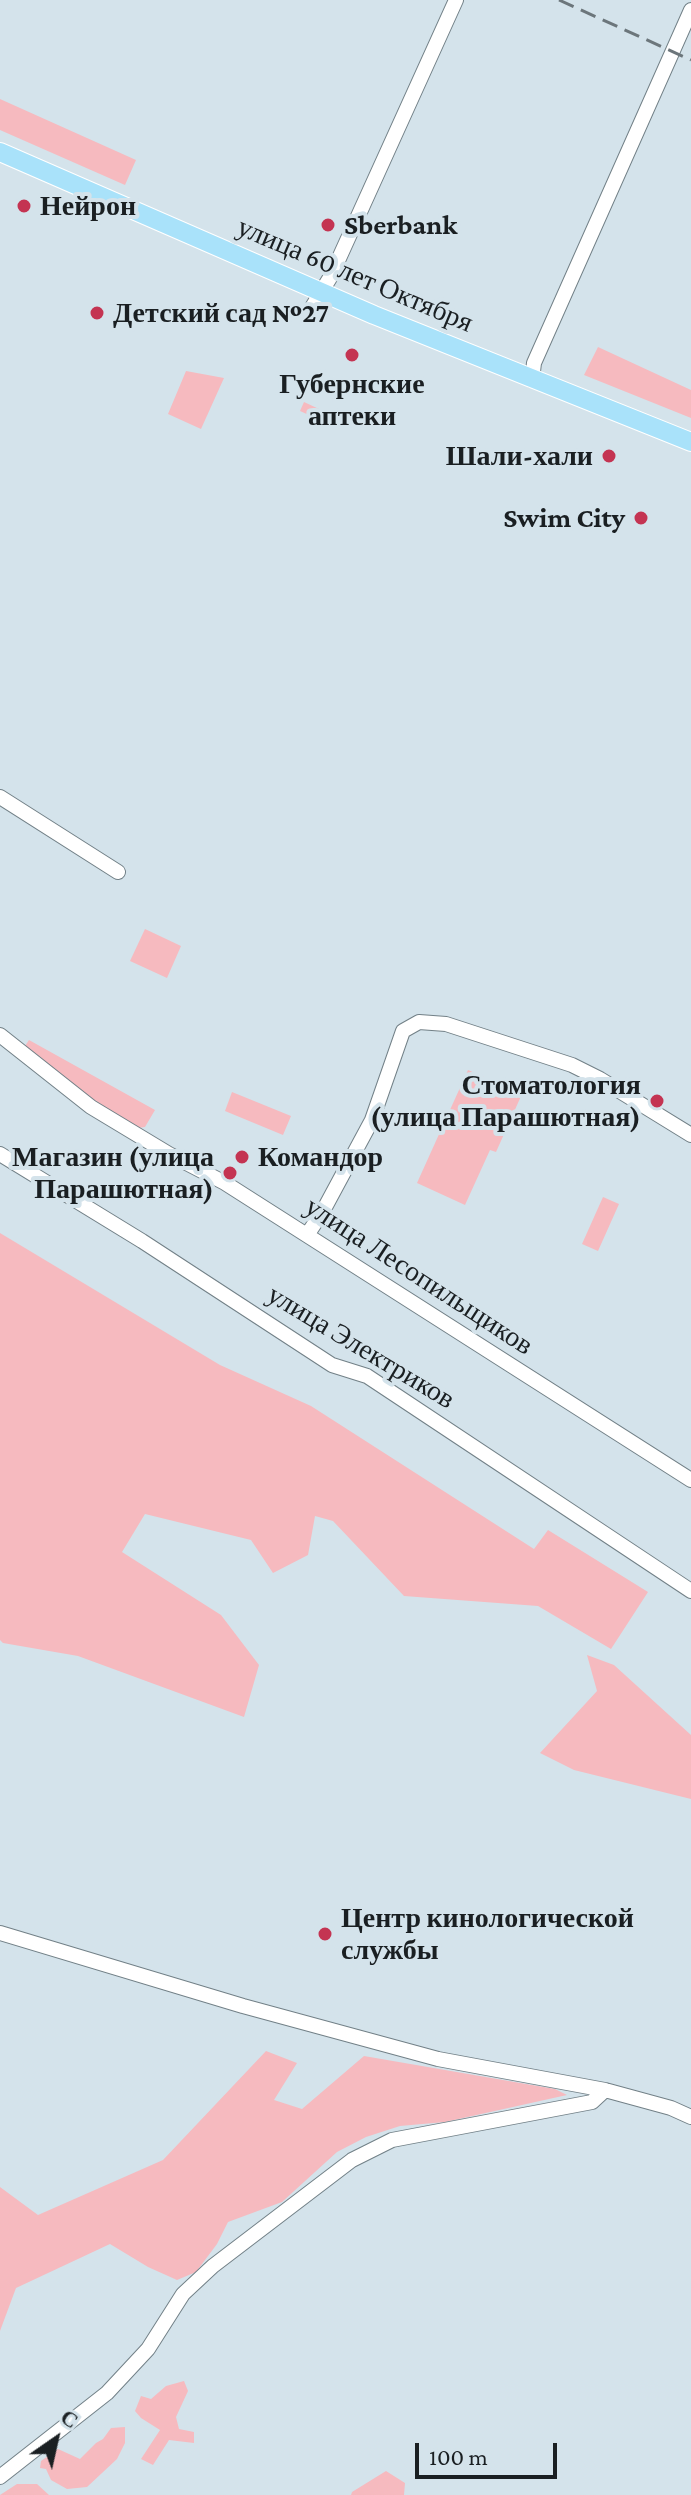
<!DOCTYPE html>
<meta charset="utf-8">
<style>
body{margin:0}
#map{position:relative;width:691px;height:2495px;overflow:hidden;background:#d4e3eb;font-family:"Crimson Pro",serif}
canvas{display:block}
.north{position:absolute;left:16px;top:2399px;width:80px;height:80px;-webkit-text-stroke:6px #d4e3eb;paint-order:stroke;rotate:34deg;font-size:22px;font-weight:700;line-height:32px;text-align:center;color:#1a1f22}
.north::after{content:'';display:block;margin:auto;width:28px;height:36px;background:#1a1f22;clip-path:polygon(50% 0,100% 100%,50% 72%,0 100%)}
.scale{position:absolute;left:415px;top:2443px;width:142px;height:36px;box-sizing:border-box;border:4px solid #1a1f22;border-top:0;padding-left:10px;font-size:24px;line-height:28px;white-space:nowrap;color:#1a1f22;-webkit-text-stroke:6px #d4e3eb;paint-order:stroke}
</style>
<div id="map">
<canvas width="691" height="2495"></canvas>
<div class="north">С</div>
<div class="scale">100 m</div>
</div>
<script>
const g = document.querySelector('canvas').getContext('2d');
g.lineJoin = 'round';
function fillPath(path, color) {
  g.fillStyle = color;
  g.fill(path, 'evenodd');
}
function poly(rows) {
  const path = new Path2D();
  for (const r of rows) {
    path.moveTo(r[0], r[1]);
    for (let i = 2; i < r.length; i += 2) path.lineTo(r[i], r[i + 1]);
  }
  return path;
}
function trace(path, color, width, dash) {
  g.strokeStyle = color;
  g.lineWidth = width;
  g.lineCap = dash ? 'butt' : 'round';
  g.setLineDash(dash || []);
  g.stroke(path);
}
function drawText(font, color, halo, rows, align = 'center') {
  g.font = font + ' "Crimson Pro",serif';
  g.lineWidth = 8;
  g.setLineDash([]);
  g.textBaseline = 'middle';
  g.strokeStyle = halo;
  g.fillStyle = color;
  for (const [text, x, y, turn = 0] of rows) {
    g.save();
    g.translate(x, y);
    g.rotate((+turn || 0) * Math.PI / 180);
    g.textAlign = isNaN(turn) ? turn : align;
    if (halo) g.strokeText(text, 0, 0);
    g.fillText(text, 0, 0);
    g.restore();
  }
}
const green = poly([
 [0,99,136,160,125,185,0,130],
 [598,347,691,390,691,418,584,375],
 [186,371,224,378,201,429,168,414],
 [304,402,347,422,340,429,300,411],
 [145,929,181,946,167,978,130,961],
 [29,1040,155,1110,145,1127,138,1128,91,1098,25,1046],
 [468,1070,522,1094,496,1152,490,1150,465,1205,417,1183],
 [232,1092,291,1116,283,1135,225,1111],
 [603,1197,619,1204,598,1251,582,1244],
 [0,1233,220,1365,311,1406,534,1549,548,1530,648,1592,611,1649,538,1606,404,1596,333,1521,315,1516,308,1555,273,1573,251,1540,145,1514,122,1552,221,1615,259,1665,244,1717,78,1656,3,1643,0,1640],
 [587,1655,614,1665,691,1735,691,1799,574,1770,540,1753,597,1691],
 [266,2051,297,2063,274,2100,302,2109,364,2056,555,2089,567,2095,445,2122,400,2126,366,2137,337,2152,282,2202,228,2222,217,2244,196,2272,177,2280,148,2267,110,2244,16,2288,0,2331,0,2187,38,2215,163,2160],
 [184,2381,188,2391,176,2417,179,2429,194,2432,194,2443,169,2440,153,2465,141,2459,160,2430,141,2418,135,2411,141,2396,151,2399,166,2386],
 [125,2427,125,2443,117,2459,87,2487,67,2489,51,2480,46,2469,40,2468,41,2461,58,2449,80,2459,96,2443,103,2439,111,2428],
 [386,2471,405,2483,404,2495,351,2495,352,2492],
 [17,2484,37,2484,49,2495,0,2495]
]);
const minor = poly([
 [311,309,331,276,456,0],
 [532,380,534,363,691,10],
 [0,797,118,872],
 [0,1035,91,1107,169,1154,225,1183,691,1480],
 [0,1154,142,1241,332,1365,367,1376,691,1591],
 [307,1235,323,1211,372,1120,403,1031,419,1022,446,1024,572,1065,600,1079,691,1135],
 [0,1933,243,2006,438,2059,605,2090,671,2108,691,2117],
 [0,2477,107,2393,148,2349,183,2294,213,2266,352,2160,392,2140,592,2102,605,2090]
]);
const major = poly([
 [0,152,374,315,691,442]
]);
const rail = poly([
 [559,0,691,60]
]);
const markers = [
 [24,206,8,"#c43452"],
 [328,225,8,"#c43452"],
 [97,313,8,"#c43452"],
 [352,355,8,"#c43452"],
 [609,456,8,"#c43452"],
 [641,518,8,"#c43452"],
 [657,1101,8,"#c43452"],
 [242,1157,8,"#c43452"],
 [230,1173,8,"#c43452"],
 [325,1934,8,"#c43452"]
];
const poiNames = [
 ["Нейрон",40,206],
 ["Sberbank",344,225],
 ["Детский сад №27",113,313],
 ["Губернские",352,384,"center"],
 ["аптеки",352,416,"center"],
 ["Шали-хали",593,456,"right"],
 ["Swim City",625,518,"right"],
 ["Стоматология",641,1085,"right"],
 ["(улица Парашютная)",641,1117,"right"],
 ["Магазин (улица",214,1157,"right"],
 ["Парашютная)",214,1189,"right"],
 ["Командор",258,1157],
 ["Центр кинологической",341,1918],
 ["службы",341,1950]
];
const streetNames = [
 ["улица 60 лет Октября",355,275,23],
 ["улица Лесопильщиков",419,1276,33],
 ["улица Электриков",361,1347,31]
];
fillPath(green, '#f6babf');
trace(minor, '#728087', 16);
trace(major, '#fff', 20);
trace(minor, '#fff', 14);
trace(major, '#a9e2fa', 18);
trace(rail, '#6c767b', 3, [16, 8]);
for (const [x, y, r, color] of markers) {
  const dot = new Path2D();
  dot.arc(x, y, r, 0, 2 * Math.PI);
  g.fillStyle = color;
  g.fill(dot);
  trace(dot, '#d4e3eb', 3);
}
drawText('bold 28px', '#1a1f22', '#d4e3eb', poiNames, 'left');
drawText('28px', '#1a1f22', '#d4e3eb', streetNames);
</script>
